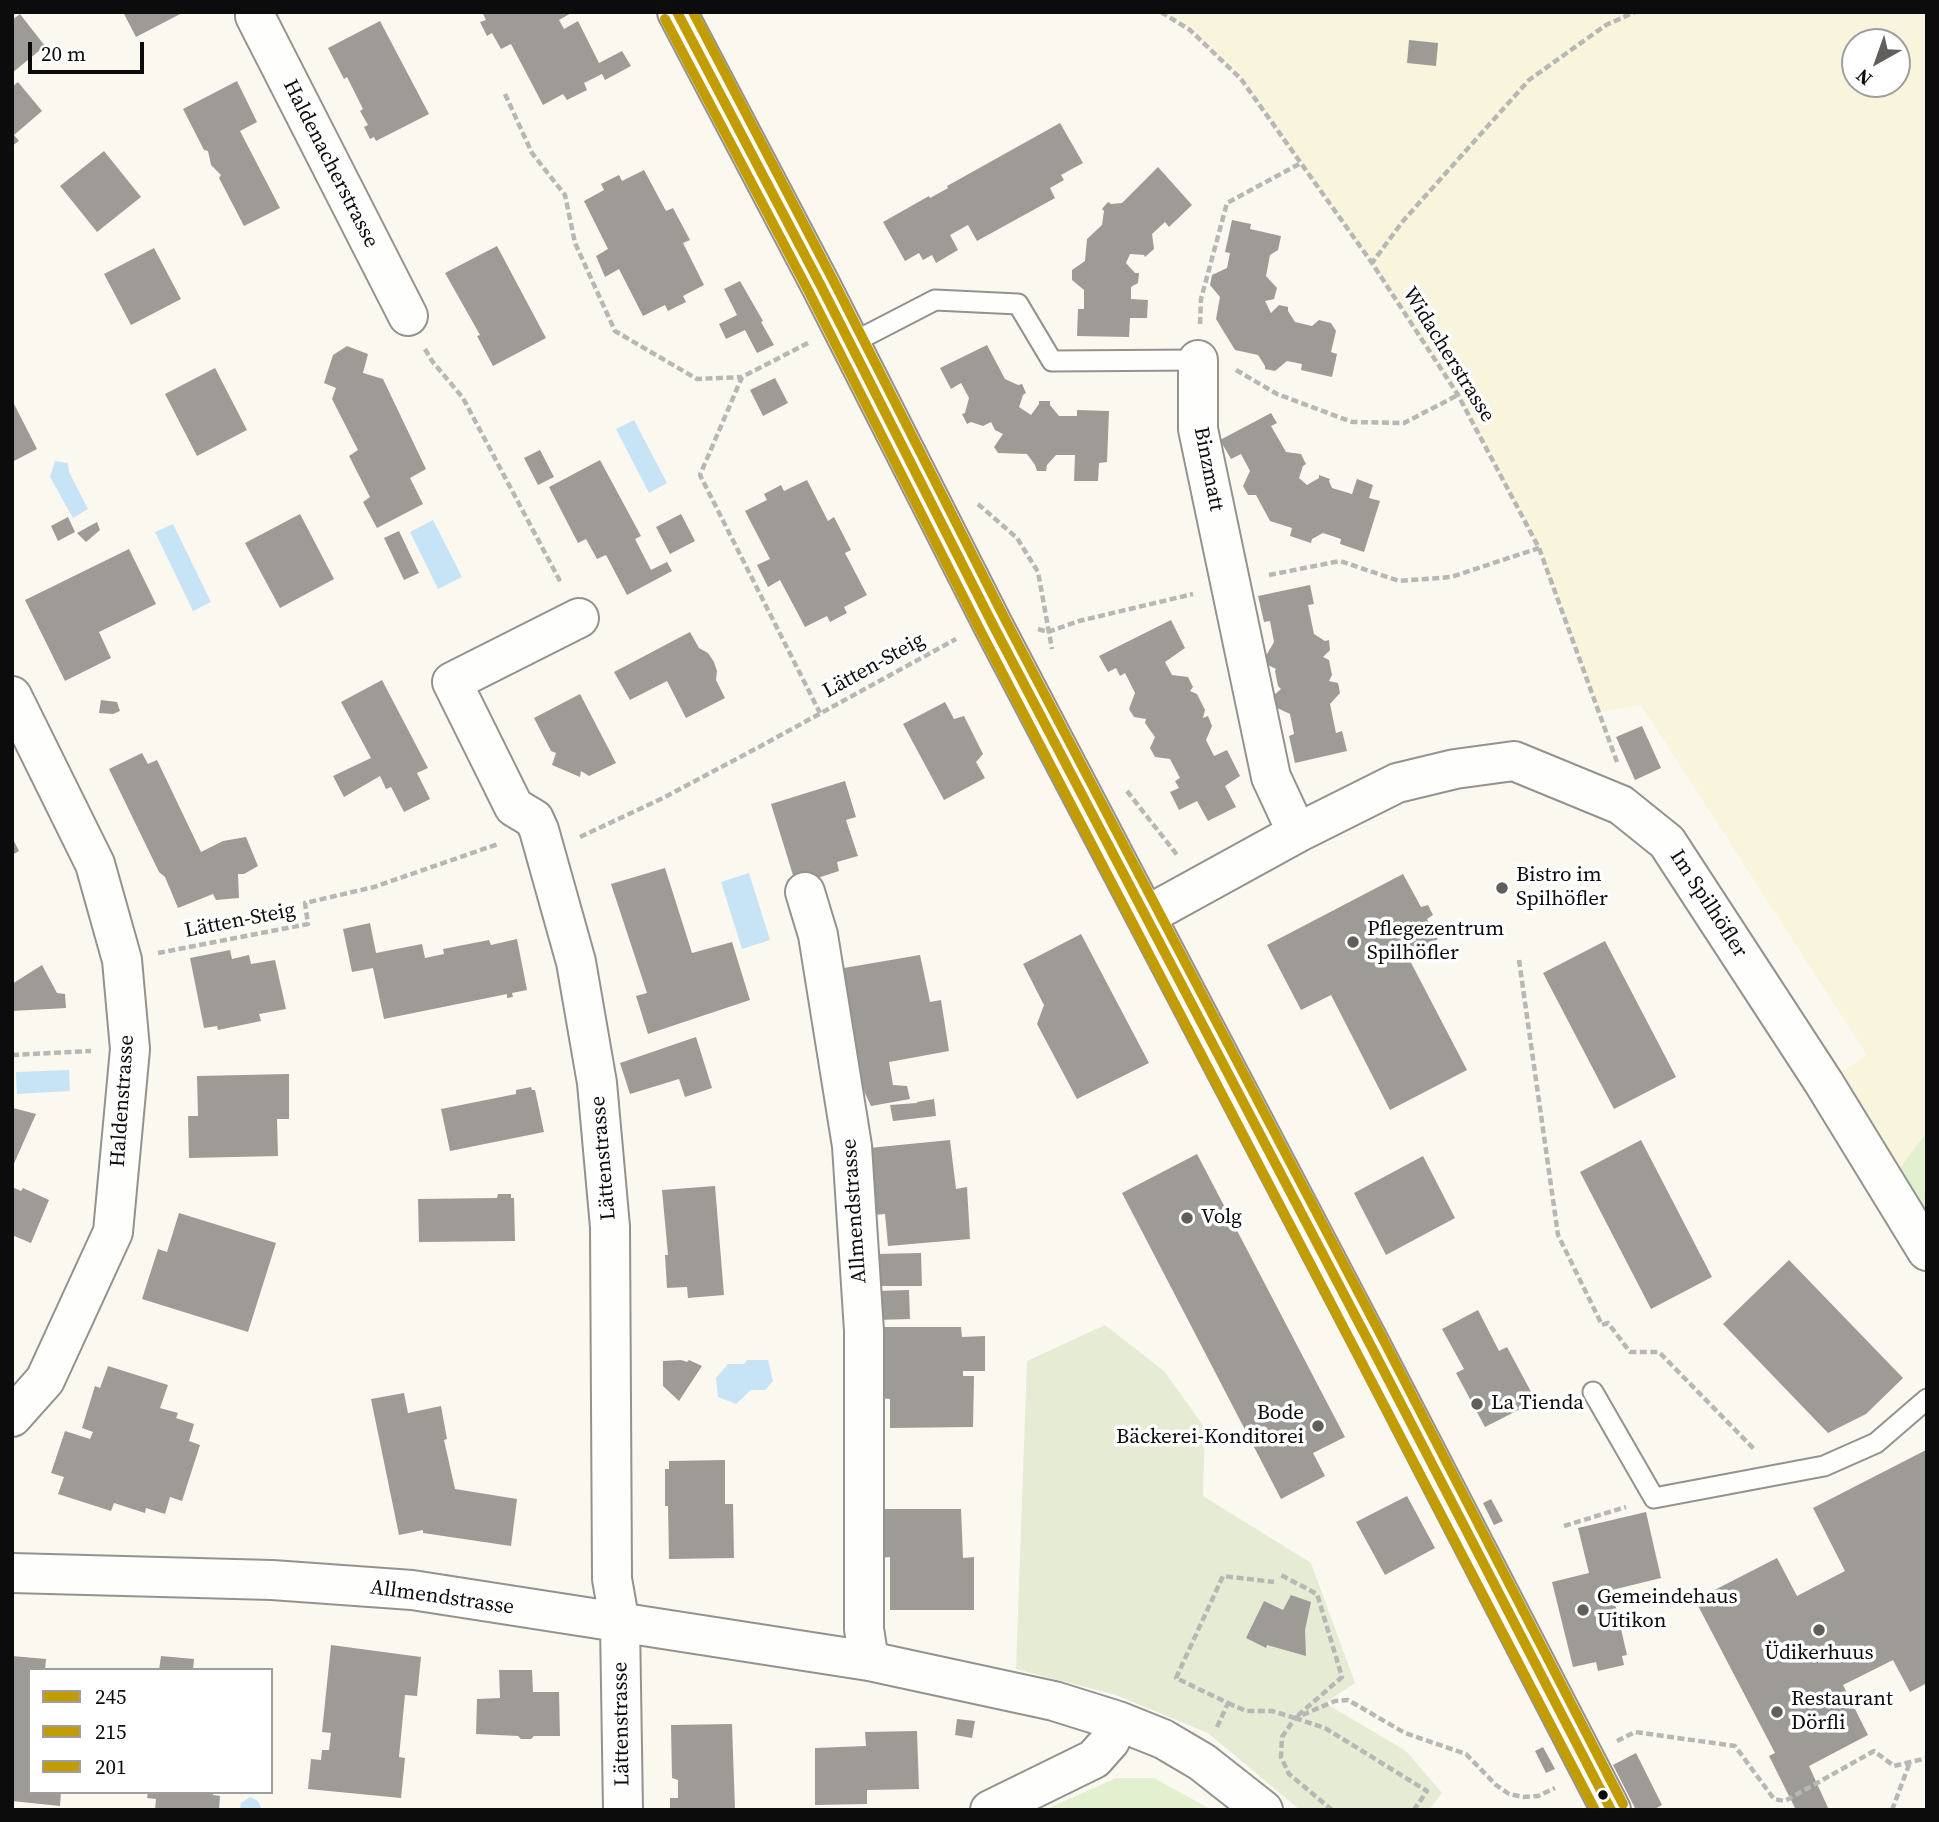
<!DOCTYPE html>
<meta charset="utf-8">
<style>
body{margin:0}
#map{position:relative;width:1939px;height:1822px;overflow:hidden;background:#fbf8f0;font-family:"Source Serif 4",serif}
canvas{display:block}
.frame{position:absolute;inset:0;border:14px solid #0c0c0c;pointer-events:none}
.legend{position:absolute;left:28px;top:1668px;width:245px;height:126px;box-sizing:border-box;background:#fff;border:2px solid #9e9e9e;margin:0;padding:9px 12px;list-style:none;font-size:21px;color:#0c0c0c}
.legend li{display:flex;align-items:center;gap:14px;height:35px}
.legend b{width:35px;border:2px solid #9e9e9e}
.north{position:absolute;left:1841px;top:28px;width:70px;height:70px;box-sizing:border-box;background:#fff;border:2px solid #9e9e9e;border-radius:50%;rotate:220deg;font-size:19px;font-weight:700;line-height:28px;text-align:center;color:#0c0c0c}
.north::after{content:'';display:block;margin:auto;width:24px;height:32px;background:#605f5c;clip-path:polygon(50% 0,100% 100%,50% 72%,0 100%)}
.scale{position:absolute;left:28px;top:42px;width:116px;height:32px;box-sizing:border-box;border:4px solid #0c0c0c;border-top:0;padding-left:9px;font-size:21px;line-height:24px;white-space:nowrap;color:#0c0c0c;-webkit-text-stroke:5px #fff;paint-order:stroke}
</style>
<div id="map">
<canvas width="1939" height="1822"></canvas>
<div class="frame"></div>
<ul class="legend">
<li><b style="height:9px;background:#c29c03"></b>245</li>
<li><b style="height:9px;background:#c29c03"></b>215</li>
<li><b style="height:9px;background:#c29c03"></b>201</li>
</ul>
<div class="north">N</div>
<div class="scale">20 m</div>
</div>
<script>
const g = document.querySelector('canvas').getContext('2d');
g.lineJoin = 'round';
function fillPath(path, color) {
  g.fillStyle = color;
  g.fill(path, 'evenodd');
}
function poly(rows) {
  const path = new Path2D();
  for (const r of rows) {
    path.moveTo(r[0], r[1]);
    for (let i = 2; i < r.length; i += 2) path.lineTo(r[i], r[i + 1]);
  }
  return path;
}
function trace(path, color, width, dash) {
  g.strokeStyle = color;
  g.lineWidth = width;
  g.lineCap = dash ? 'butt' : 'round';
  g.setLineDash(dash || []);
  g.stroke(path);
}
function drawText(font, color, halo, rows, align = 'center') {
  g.font = font + ' "Source Serif 4",serif';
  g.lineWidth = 7;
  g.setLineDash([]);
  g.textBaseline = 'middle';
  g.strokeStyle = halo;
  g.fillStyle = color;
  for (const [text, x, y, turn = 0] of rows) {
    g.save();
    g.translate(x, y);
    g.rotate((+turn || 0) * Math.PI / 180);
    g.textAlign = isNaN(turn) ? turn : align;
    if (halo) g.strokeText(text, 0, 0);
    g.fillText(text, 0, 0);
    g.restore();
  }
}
const farmland = poly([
 [1161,12,1927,12,1927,1132,1887,1185,1824,1083,1867,1055,1641,705,1599,712,1539,548,1458,395,1372,263,1241,79,1190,30],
 [1855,42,1897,42,1897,84,1855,84]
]);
const green = poly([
 [1927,1132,1927,1240,1887,1185],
 [1116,1778,1154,1778,1212,1810,1044,1810]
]);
const cemetery = poly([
 [1105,1325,1164,1371,1205,1428,1203,1496,1311,1563,1355,1683,1325,1703,1406,1751,1442,1793,1429,1810,1300,1810,1208,1733,1116,1695,1016,1669,1027,1361]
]);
const water = poly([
 [634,420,667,483,649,493,616,429],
 [55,461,68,463,69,472,88,509,73,518,50,477],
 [433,520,462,577,438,589,410,532],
 [173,524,211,602,193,611,155,532],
 [749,873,770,940,742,949,721,882],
 [69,1070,70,1091,17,1094,16,1072],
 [747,1360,768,1360,773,1381,765,1390,751,1390,736,1404,718,1397,716,1378,728,1364,744,1364],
 [250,1797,258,1801,262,1810,240,1810,241,1803]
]);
const building = poly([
 [123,12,184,12,136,37],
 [482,12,573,12,559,20,564,29,578,21,599,63,622,51,631,66,605,80,602,74,584,83,587,90,567,100,563,94,543,105,511,44,501,49,492,33,487,36,480,22,486,20],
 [20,14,45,46,12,73,12,20],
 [380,21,429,114,376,141,374,137,370,139,364,127,368,125,360,111,363,109,347,77,344,79,328,48],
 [1409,40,1438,43,1436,66,1407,63],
 [237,81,257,122,240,131,280,208,244,226,219,178,221,175,211,165,208,151,204,150,183,109],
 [18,82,42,111,14,135,19,141,12,146,12,87],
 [1060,123,1083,163,1061,175,1064,180,1050,188,1055,198,977,241,968,225,950,235,958,250,936,263,932,255,923,260,919,253,905,261,883,222,929,196,930,198,948,188,947,186],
 [104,151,141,197,97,232,60,186],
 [1158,167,1192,205,1169,227,1165,222,1152,234,1154,249,1145,257,1144,255,1130,254,1126,263,1135,273,1139,273,1138,283,1131,287,1131,299,1148,300,1147,318,1130,318,1129,337,1077,336,1078,309,1084,309,1084,290,1072,280,1072,270,1085,261,1087,239,1102,225,1104,211,1102,209,1108,202,1111,204,1122,203],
 [644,170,666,211,673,208,690,240,683,243,704,285,683,296,686,302,668,311,665,305,643,316,619,269,605,277,596,256,608,249,584,201,604,190,601,184,619,175,622,181],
 [1232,220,1251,224,1250,229,1281,236,1278,250,1270,255,1266,276,1277,288,1274,299,1265,301,1271,313,1279,305,1288,307,1288,311,1295,322,1312,326,1319,320,1331,323,1336,331,1331,352,1337,354,1332,377,1301,370,1302,364,1287,361,1275,371,1265,369,1265,366,1258,355,1235,350,1216,319,1220,297,1210,285,1212,275,1227,268,1230,253,1225,252],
 [497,246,546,338,493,366,477,336,480,335,445,273],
 [154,248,181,299,131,325,104,274],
 [740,281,763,321,761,322,774,345,757,353,745,330,726,339,719,324,737,315,724,289],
 [987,345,1005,379,1018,385,1022,384,1026,393,1023,395,1019,407,1031,415,1039,404,1039,401,1050,401,1050,405,1059,416,1077,416,1077,410,1109,411,1107,462,1099,463,1098,481,1074,481,1075,455,1056,455,1047,465,1046,471,1037,471,1035,465,1027,454,998,453,994,447,1003,434,995,430,991,422,983,426,971,422,967,424,962,414,965,413,969,398,961,383,951,389,940,368],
 [347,346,368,354,363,373,383,379,426,469,410,478,423,504,377,528,363,502,370,497,349,456,358,450,332,399,336,388,324,383,333,355],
 [215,368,247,430,197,456,165,394],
 [775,378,788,403,763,416,750,390],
 [12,400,37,449,12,462],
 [1271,413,1277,423,1271,426,1286,452,1301,454,1306,464,1303,466,1299,478,1307,485,1319,478,1319,475,1330,479,1329,481,1332,488,1352,494,1357,479,1373,485,1369,498,1380,501,1364,552,1340,544,1341,539,1323,533,1312,539,1311,543,1290,536,1292,528,1270,521,1256,495,1248,495,1243,486,1250,471,1241,454,1231,459,1220,440],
 [540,450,554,477,538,485,524,458],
 [600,460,641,536,635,539,651,570,667,562,672,571,627,595,606,555,597,559,586,539,578,543,549,487],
 [807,480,828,521,834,517,851,550,845,553,867,595,844,607,847,613,830,622,827,616,805,627,780,580,768,587,757,565,770,559,745,511,767,500,764,494,781,485,784,491],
 [300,514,334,579,280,608,245,543],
 [681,514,695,541,670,554,656,527],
 [68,517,75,532,58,541,51,526],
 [97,522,100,530,86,542,77,533],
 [399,531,419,573,404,580,384,538],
 [129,549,156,604,99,632,111,658,65,681,25,600],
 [1310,585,1314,604,1308,605,1314,634,1325,641,1329,640,1330,650,1323,657,1329,660,1332,675,1329,681,1338,683,1340,693,1330,704,1336,733,1342,731,1347,751,1295,763,1289,736,1294,734,1290,714,1275,707,1273,696,1281,689,1278,686,1275,671,1276,669,1266,664,1264,654,1267,654,1274,642,1270,621,1264,622,1258,596],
 [1171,620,1185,648,1165,662,1172,675,1188,677,1193,687,1190,691,1197,694,1205,710,1203,718,1208,716,1212,726,1206,740,1214,756,1227,750,1240,776,1225,786,1236,807,1208,821,1197,801,1179,810,1170,792,1179,788,1175,781,1180,778,1170,759,1155,757,1150,748,1155,737,1145,723,1146,719,1134,717,1129,709,1135,693,1125,673,1120,676,1116,668,1108,672,1099,656],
 [690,632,699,648,708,653,714,662,717,671,716,680,725,698,686,718,667,681,630,700,614,672],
 [382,680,428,768,417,773,430,799,404,812,391,787,386,789,380,776,344,797,333,776,371,758,341,702],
 [580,694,616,763,589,776,581,771,580,777,552,765,556,753,551,751,534,718],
 [101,700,117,702,120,711,113,714,99,713],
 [945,702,954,719,964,716,983,754,976,762,985,778,944,800,903,724],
 [1642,726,1661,768,1635,780,1616,737],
 [142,753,148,764,157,760,201,852,223,841,246,837,258,866,244,874,238,874,239,898,216,900,213,894,178,908,165,877,159,872,109,769],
 [845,781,856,817,846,820,858,856,837,862,839,871,796,885,771,804],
 [12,837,19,851,12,855],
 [665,868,692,953,732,942,750,1000,648,1034,636,996,647,993,611,884],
 [1403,874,1421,907,1428,905,1433,915,1427,919,1438,939,1407,955,1467,1070,1390,1110,1331,995,1301,1010,1267,945],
 [370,923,376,953,422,944,425,958,444,954,443,949,489,940,491,945,517,939,527,990,512,993,513,997,507,998,507,994,384,1019,373,968,352,972,343,929],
 [1081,934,1149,1063,1077,1099,1037,1024,1044,1005,1023,964],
 [1605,941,1676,1077,1614,1109,1543,973],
 [230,950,232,959,249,955,251,964,275,960,286,1009,259,1014,261,1021,218,1030,217,1026,204,1028,190,958],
 [920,955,930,1002,941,1000,949,1051,889,1062,893,1085,907,1086,910,1099,871,1106,862,1087,838,969],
 [42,965,57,993,65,994,66,1008,12,1011,12,984],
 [696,1037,712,1088,685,1097,679,1079,630,1094,620,1063],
 [289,1074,289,1119,277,1119,278,1156,189,1158,188,1116,198,1116,197,1076],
 [531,1087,532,1090,535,1090,544,1132,450,1151,441,1109,516,1094,516,1090],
 [934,1099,936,1116,893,1121,890,1105,917,1103,917,1102],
 [13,1108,36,1114,12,1168,12,1110],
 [950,1140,956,1189,967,1187,970,1239,888,1246,885,1214,874,1215,869,1148],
 [1641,1140,1712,1277,1651,1309,1580,1172],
 [1197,1154,1345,1437,1313,1453,1325,1476,1281,1499,1122,1193],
 [1423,1156,1455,1218,1386,1255,1354,1193],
 [715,1186,724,1295,688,1298,687,1287,667,1288,665,1255,668,1255,662,1190],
 [12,1187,21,1191,23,1188,49,1200,31,1243,12,1235],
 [498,1194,511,1194,511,1198,514,1198,515,1241,419,1242,418,1199,497,1198],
 [179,1213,276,1243,248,1332,142,1299,158,1249,167,1252],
 [921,1253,922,1286,876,1286,876,1254],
 [1789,1260,1903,1378,1866,1414,1828,1433,1723,1324],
 [909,1290,910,1319,877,1320,877,1291],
 [1478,1310,1499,1351,1507,1347,1536,1401,1485,1427,1456,1373,1464,1369,1442,1329],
 [879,1327,961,1327,962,1337,985,1336,985,1371,963,1371,963,1376,974,1376,973,1427,890,1428,890,1399,878,1398],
 [681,1360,687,1362,689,1360,702,1366,679,1401,663,1386,663,1361],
 [108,1366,168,1385,160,1408,178,1413,176,1418,194,1424,189,1441,200,1445,182,1501,170,1497,165,1514,146,1508,145,1513,114,1503,111,1511,58,1494,64,1477,51,1473,65,1431,90,1439,93,1432,82,1428,95,1386,100,1388],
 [404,1393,408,1413,441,1406,447,1439,444,1440,455,1489,517,1499,511,1546,423,1533,423,1530,399,1535,371,1399],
 [1926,1450,1927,1683,1910,1692,1893,1660,1843,1685,1868,1735,1809,1766,1829,1810,1796,1810,1769,1756,1775,1753,1695,1600,1777,1558,1797,1596,1845,1571,1813,1508],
 [725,1460,725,1504,733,1504,734,1558,669,1559,668,1506,665,1506,665,1469,669,1469,669,1461],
 [1407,1496,1435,1548,1385,1575,1356,1522],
 [1491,1499,1503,1521,1494,1525,1483,1503],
 [879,1509,961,1509,963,1558,974,1557,974,1610,890,1610,890,1557,879,1558],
 [1646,1512,1661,1578,1612,1590,1627,1655,1622,1656,1624,1665,1598,1671,1596,1662,1573,1667,1552,1582,1589,1573,1578,1528],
 [1291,1595,1311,1602,1305,1630,1306,1656,1267,1645,1266,1648,1246,1638,1264,1601,1283,1610],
 [331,1645,421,1657,417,1696,405,1695,399,1757,405,1758,401,1798,308,1789,311,1759,321,1760,322,1750,329,1750,331,1733,322,1732],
 [12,1656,46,1659,45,1670,30,1670,30,1792,61,1792,60,1806,12,1801],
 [161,1656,194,1659,193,1670,159,1670],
 [499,1670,532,1670,533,1692,559,1692,560,1736,534,1736,531,1739,521,1739,518,1736,476,1734,477,1699,500,1698],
 [957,1719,975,1721,972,1738,955,1735],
 [732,1724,735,1810,670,1810,670,1798,678,1798,678,1780,672,1778,671,1725],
 [917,1731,919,1789,867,1790,867,1804,815,1805,815,1748,866,1746,865,1732],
 [1543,1747,1555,1769,1546,1773,1535,1751],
 [1636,1753,1662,1805,1653,1810,1636,1810,1613,1765],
 [148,1792,213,1792,213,1795,220,1796,219,1810,155,1810,156,1799,147,1798]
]);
const path = poly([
 [1161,12,1190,30,1241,79,1372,263],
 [505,94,532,153,565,195,575,243,615,331,697,379,742,377],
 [1200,324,1201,299,1227,203,1301,163],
 [808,343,742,377,700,475,820,713],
 [425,349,432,361,463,398,561,583],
 [1236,370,1277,394,1352,422,1404,423,1458,395],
 [978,504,1017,538,1038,572,1052,649],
 [1269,575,1340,561,1399,581,1451,577,1539,548],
 [1038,629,1048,632,1079,621,1193,594],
 [1617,762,1539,548,1458,395,1372,263,1403,221,1529,80,1606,25,1635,12],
 [1127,791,1178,856],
 [580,837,663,798,759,747,956,639],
 [158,953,308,924,305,903,374,887,498,844],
 [1519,960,1558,1235,1602,1325,1608,1323,1630,1352,1659,1352,1755,1450],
 [12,1055,91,1051],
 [1564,1526,1626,1507],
 [1228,1703,1246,1711,1272,1711,1295,1718,1342,1677,1317,1594,1279,1574],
 [1295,1718,1325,1728,1427,1791,1414,1810],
 [1217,1727,1228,1703,1176,1678,1223,1576,1274,1582],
 [1617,1741,1635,1732,1735,1746,1774,1799,1785,1801,1874,1751,1894,1766,1927,1758],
 [1332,1810,1289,1774,1281,1757,1282,1737,1295,1718,1335,1701,1348,1700,1405,1733,1466,1754,1496,1785,1509,1794,1523,1797,1538,1796,1555,1788],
 [1892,1810,1910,1762]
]);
const service = poly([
 [850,344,935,300,1018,304,1052,361,1198,360],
 [1593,1392,1654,1498,1824,1466,1876,1443,1927,1399]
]);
const minor = poly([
 [256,12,255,16,408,316],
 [1198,360,1198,429,1271,777,1297,833],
 [579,618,452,682,514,807,534,819,539,830,576,962,597,1083,610,1227,612,1579,620,1624,623,1810],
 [12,696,95,864,122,960,130,1049,113,1232,45,1380,12,1417],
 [805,892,818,935,852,1146,864,1331,864,1629,869,1661],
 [1146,916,1297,833,1397,783,1455,769,1514,761,1621,805,1667,842,1824,1083,1927,1251],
 [12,1573,272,1580,412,1590,869,1661,1054,1701,1118,1721,1163,1739,1202,1762,1263,1810],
 [990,1810,1094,1759,1110,1741,1118,1721]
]);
const tertiary = poly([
 [677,12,820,284,993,625,1371,1346,1611,1810]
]);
const bus1 = poly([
 [677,12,820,284,993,625,1371,1346,1611,1810]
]);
const bus2 = poly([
 [665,19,808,290,981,632,1595,1810]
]);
const bus3 = poly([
 [693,12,832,278,1005,619,1383,1339,1623,1804]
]);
const markers = [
 [1502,888,7,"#605f5c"],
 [1353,942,7,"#605f5c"],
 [1187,1218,7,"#605f5c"],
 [1477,1404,7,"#605f5c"],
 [1318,1426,7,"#605f5c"],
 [1583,1610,7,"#605f5c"],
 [1819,1630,7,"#605f5c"],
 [1777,1712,7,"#605f5c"],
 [1603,1795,6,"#0c0c0c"]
];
const streetNames = [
 ["Haldenacherstrasse",330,164,63],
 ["Widacherstrasse",1448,355,58],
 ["Binzmatt",1208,469,79],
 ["Lätten-Steig",874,666,-29],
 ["Im Spilhöfler",1708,904,57],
 ["Lätten-Steig",240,921,-11],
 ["Haldenstrasse",123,1101,-86],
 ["Lättenstrasse",604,1158,-95],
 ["Allmendstrasse",855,1211,-94],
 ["Allmendstrasse",442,1598,8],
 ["Lättenstrasse",622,1724,-91]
];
const poiNames = [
 ["Bistro im",1516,876],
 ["Spilhöfler",1516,900],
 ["Pflegezentrum",1367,930],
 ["Spilhöfler",1367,954],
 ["Volg",1201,1218],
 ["La Tienda",1491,1404],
 ["Bode",1304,1414,"right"],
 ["Bäckerei-Konditorei",1304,1438,"right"],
 ["Gemeindehaus",1597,1598],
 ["Uitikon",1597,1622],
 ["Üdikerhuus",1819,1654,"center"],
 ["Restaurant",1791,1700],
 ["Dörfli",1791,1724]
];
fillPath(farmland, '#f8f5dc');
fillPath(green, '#e3f0d0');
fillPath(cemetery, '#e6ebd4');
fillPath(water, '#c6e4f5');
fillPath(building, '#9e9b96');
trace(service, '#94928f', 23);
trace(minor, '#94928f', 42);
trace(tertiary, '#94928f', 42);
trace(path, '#b7b7b5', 4.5, [7, 3.5]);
trace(service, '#fefefd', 19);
trace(minor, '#fefefd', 38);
trace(tertiary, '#fefefd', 38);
trace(bus1, '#c29c03', 10);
trace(bus2, '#c29c03', 10);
trace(bus3, '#c29c03', 10);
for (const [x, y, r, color] of markers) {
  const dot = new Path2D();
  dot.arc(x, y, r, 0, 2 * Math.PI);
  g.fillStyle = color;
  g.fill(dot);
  trace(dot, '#fff', 2.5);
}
drawText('21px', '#0c0c0c', '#fff', streetNames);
drawText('21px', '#0c0c0c', '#fff', poiNames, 'left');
</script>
